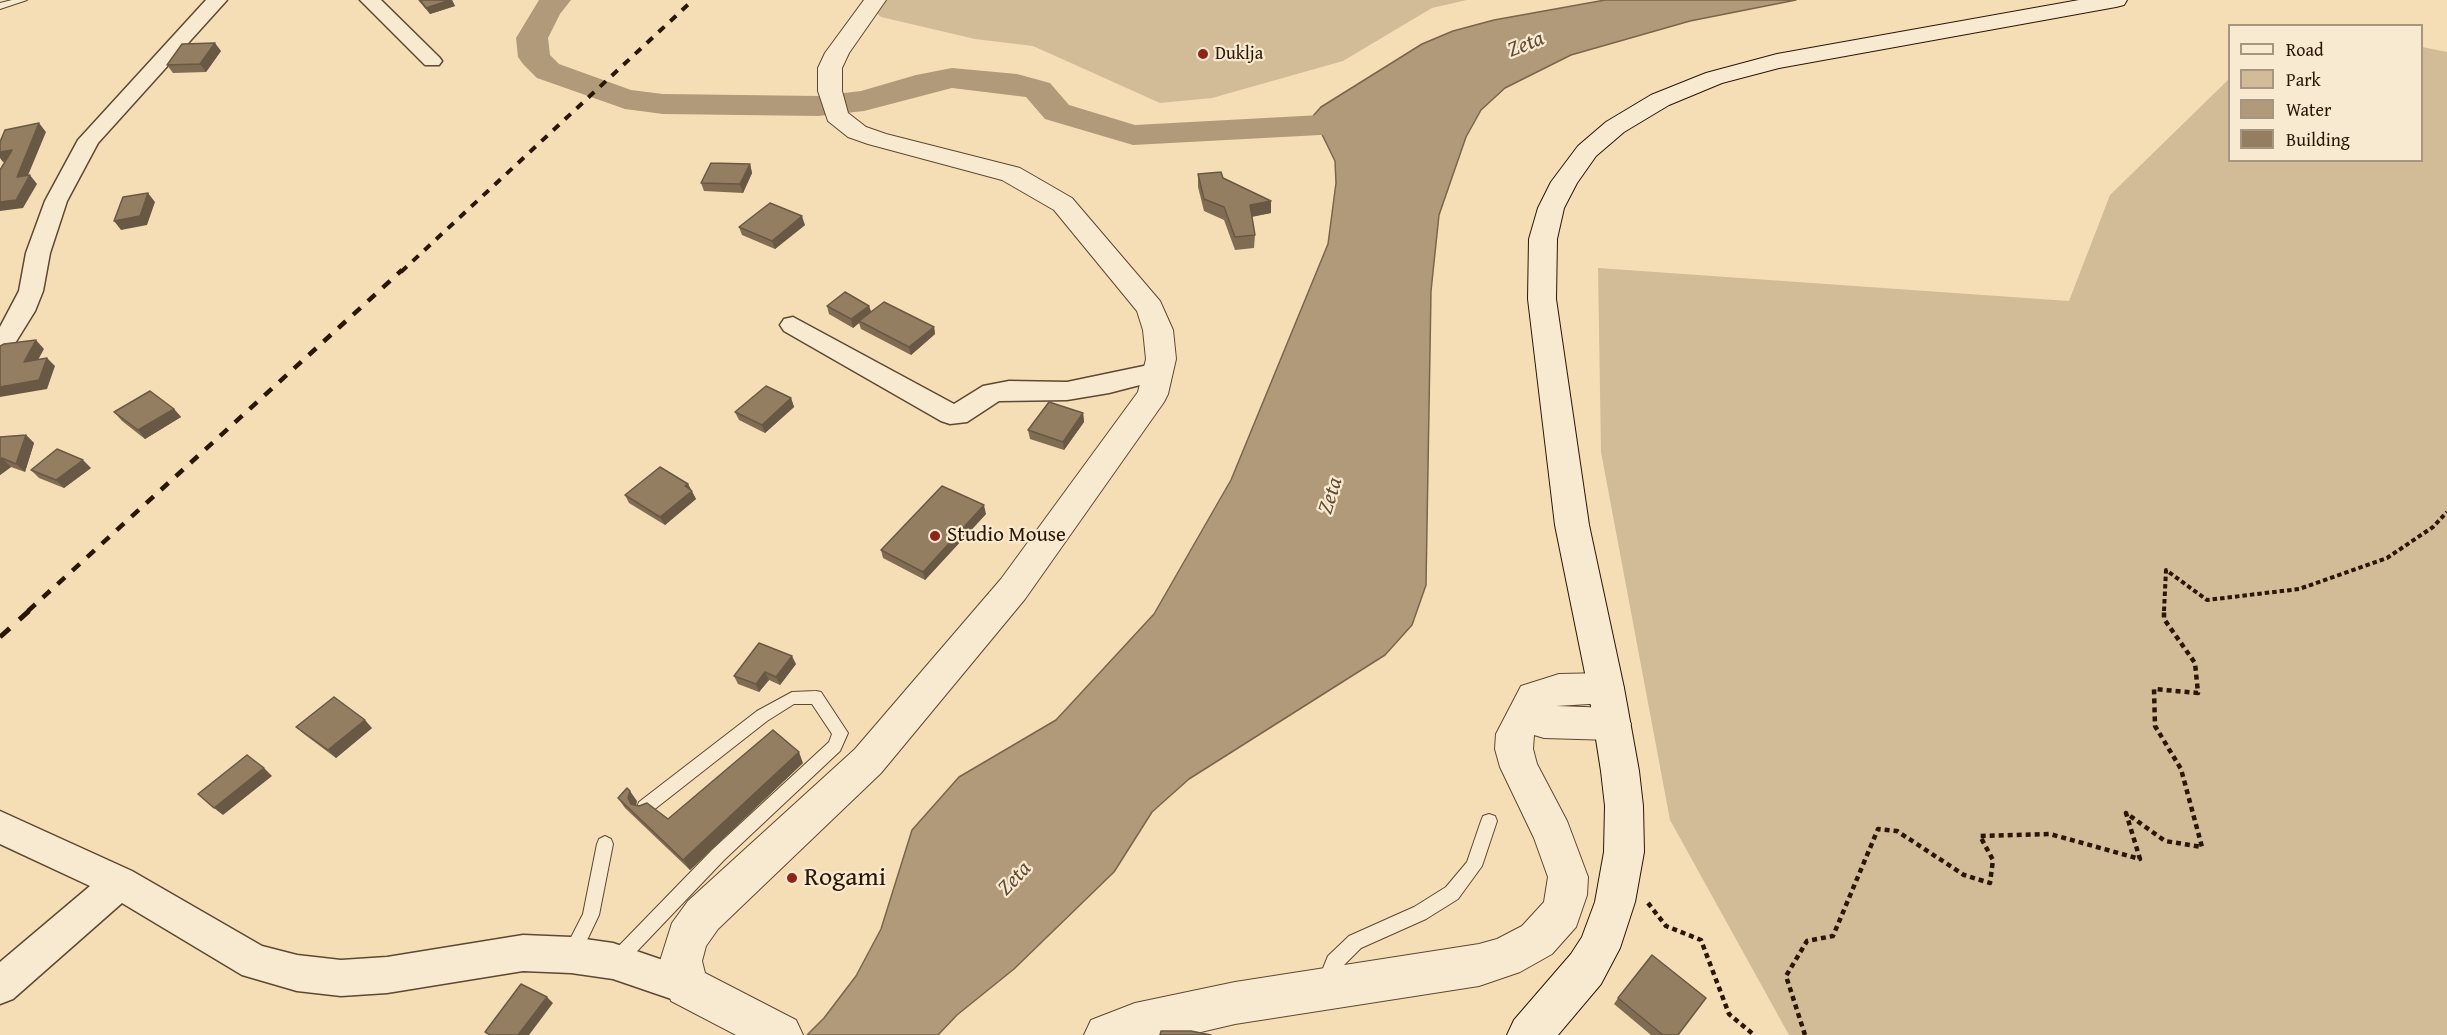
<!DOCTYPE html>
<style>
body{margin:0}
#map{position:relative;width:2447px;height:1035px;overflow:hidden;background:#f5deb6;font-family:"Gentium Book Plus",serif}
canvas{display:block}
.legend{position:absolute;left:2228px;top:24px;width:195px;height:138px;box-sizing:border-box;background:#f8ead0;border:2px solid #a6957f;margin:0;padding:8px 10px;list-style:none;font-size:18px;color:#2a1605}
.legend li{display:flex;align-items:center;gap:12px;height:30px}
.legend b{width:30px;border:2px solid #a6957f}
</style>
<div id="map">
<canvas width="2447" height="1035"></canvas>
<ul class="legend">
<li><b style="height:8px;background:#f8ead0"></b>Road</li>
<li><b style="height:16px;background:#d2bc98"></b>Park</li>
<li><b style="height:16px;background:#b09a7a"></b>Water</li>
<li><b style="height:16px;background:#947e61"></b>Building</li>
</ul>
</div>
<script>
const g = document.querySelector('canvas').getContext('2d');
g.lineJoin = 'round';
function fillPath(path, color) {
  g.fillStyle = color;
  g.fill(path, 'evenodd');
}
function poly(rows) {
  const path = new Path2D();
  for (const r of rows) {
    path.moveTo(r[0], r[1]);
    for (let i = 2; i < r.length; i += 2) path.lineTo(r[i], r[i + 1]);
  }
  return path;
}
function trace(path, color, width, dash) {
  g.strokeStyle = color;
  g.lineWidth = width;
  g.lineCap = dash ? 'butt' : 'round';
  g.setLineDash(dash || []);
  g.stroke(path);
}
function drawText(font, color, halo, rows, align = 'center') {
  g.font = font + ' "Gentium Book Plus",serif';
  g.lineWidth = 4.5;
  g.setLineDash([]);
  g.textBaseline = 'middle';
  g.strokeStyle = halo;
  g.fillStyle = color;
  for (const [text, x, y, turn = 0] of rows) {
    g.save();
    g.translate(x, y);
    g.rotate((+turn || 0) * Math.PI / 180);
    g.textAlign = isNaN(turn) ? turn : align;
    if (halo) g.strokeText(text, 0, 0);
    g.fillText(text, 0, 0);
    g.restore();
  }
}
const green = poly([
 [862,0,1467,0,1432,8,1343,61,1212,98,1160,103,1033,46,975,39,881,17],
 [2422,47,2447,52,2447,1035,1789,1035,1670,820,1601,452,1598,268,2069,301,2110,195,2229,79,2230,160,2422,160]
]);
const water = poly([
 [1605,0,1796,0,1690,21,1571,55,1505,88,1481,110,1466,137,1439,215,1431,291,1426,585,1412,625,1385,655,1189,779,1152,812,1114,872,1014,969,957,1015,938,1035,807,1035,824,1018,856,976,881,929,912,830,959,777,1056,720,1154,614,1231,480,1328,244,1336,183,1335,161,1313,116,1321,107,1422,44,1453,31,1494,20,1605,0]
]);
const river = poly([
 [539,0,571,0,560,14,548,38,550,55,559,64,631,90,663,94,818,96,861,91,916,75,952,68,1017,74,1050,83,1069,105,1135,125,1376,112,1388,115,1393,122,1388,129,1376,132,1133,145,1045,119,1026,97,952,88,864,111,818,116,663,114,625,109,537,78,523,64,518,57,516,38,539,0]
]);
const pathFar1 = poly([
 [2164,611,2166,570,2207,600,2299,589,2387,558,2433,527,2447,512]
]);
const path = poly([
 [1648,903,1666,926,1701,940,1729,1014,1754,1035],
 [1805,1035,1786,976,1807,941,1833,936,1878,829,1897,831,1964,875,1990,883,1993,860,1980,836,2050,834,2140,859,2126,813,2165,841,2202,847,2181,769,2155,726,2154,689,2198,693,2195,663,2164,619,2164,610]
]);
const service = poly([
 [12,0,27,0,0,9,0,3,12,0],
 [816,691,821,692,848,733,840,751,724,860,622,967,616,969,610,967,607,961,610,955,712,850,829,742,832,734,812,704,794,704,767,721,651,812,645,814,639,812,637,807,639,802,757,711,792,692,816,691],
 [1489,814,1495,816,1497,821,1482,866,1458,899,1426,919,1361,948,1341,968,1332,989,1326,992,1320,989,1317,983,1328,956,1349,936,1414,907,1446,887,1467,862,1481,821,1483,816,1489,814],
 [605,836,611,839,613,844,599,915,578,959,572,961,566,959,563,953,583,914,597,844,599,839,605,836]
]);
const minor = poly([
 [206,0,227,0,98,143,67,201,50,253,43,291,35,311,9,353,0,356,0,327,19,291,26,253,45,201,78,140,206,0],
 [360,0,381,0,439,57,442,61,439,65,425,65,360,0],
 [793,317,954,404,983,386,1009,381,1067,382,1158,363,1167,366,1171,372,1167,378,1109,393,1067,400,999,401,967,422,950,424,941,421,784,331,780,325,784,319,793,317],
 [0,811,132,871,262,946,297,955,341,960,387,957,523,935,571,937,613,943,686,968,699,973,704,986,699,999,686,1004,613,979,571,973,523,971,387,993,341,996,297,991,242,975,122,903,13,999,0,1004,0,962,90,886,0,844,0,811]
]);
const tertiary = poly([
 [864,0,886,0,849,53,842,68,842,91,848,113,866,127,886,134,1020,168,1072,198,1160,301,1173,330,1176,359,1168,394,1164,402,1025,599,881,773,718,929,706,946,702,961,705,973,796,1020,803,1035,736,1035,671,1001,660,961,672,923,688,901,855,749,1001,579,1138,392,1146,359,1143,330,1137,311,1054,210,1002,180,868,144,848,137,828,121,818,91,818,68,825,53,864,0],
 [1606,673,1619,677,1624,688,1619,699,1606,703,1556,706,1612,708,1625,713,1631,724,1625,735,1612,740,1544,738,1534,735,1533,749,1537,764,1567,821,1588,877,1587,895,1576,927,1552,954,1520,972,1479,986,1235,1024,1188,1035,1084,1035,1091,1020,1135,1003,1235,982,1479,944,1497,939,1522,926,1544,902,1548,877,1534,838,1500,767,1495,749,1496,734,1521,686,1559,674,1606,673]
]);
const secondary = poly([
 [2079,0,2127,0,2124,5,2116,7,1779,68,1722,83,1669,105,1624,132,1596,156,1577,183,1564,208,1557,239,1556,299,1589,525,1624,688,1639,771,1643,806,1644,852,1635,902,1620,948,1601,984,1558,1035,1507,1035,1514,1020,1571,954,1582,937,1595,902,1604,852,1605,806,1601,771,1588,688,1555,525,1528,299,1529,239,1538,208,1551,182,1578,146,1606,122,1651,95,1706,73,1777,54,2079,0]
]);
const railFar2 = poly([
 [401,272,693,0]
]);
const railFar1 = poly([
 [28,611,402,270]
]);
const rail = poly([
 [0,637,30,610]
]);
const wall = poly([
 [418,0,452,0,455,6,430,14],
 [221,51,206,72,173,73,167,65],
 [750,164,752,173,743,193,704,191,701,183],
 [1198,174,1223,178,1271,201,1271,213,1252,217,1255,235,1254,248,1235,250,1224,220,1204,211,1198,187],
 [805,225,775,249,742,235,739,227],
 [827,306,869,306,871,312,934,327,935,334,911,355,861,329,859,323,853,328,829,314],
 [791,398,794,407,765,433,739,420,735,412],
 [174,409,181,417,145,439,122,421,114,412],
 [1083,413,1084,422,1064,450,1030,439,1028,430],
 [26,435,34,443,25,472,11,467,0,475,0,437],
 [91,468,64,488,39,478,31,470],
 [688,484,696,499,665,525,629,503,625,495],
 [986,514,925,580,883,558,881,550],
 [796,664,780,685,769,680,759,692,738,684,734,676],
 [296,727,372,728,336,758,304,734],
 [803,763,690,870,625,808,618,798,637,801,636,805,668,819],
 [1618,998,1678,1035,1651,1035,1614,1004]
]);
const shadedWall = poly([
 [450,0,452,0,455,6,430,14,426,8],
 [215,43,221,51,206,72,200,64],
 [39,123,46,132,24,185,30,175,37,184,23,208,0,211,0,202,17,177],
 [12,150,19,159,3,162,0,158,0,152],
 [750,164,752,173,743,193,740,184],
 [148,193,155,202,147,225,121,230,114,221],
 [1271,201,1271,213,1249,217,1250,205],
 [802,216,805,225,775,249,772,241],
 [869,306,872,314,859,321,859,323,853,328,851,319],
 [934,327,935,334,911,355,909,347],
 [36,340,44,349,32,371,24,362],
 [47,358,55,366,47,389,0,397,0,387],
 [791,398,794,407,765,433,762,425],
 [174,409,181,417,145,439,138,430],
 [1083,413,1084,422,1064,450,1063,442],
 [26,435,34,443,25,472,16,464],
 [2,458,11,467,0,475,0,460],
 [83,460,91,468,64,488,56,480],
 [688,484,696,499,665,525,660,517,685,486],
 [984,505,986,514,925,580,923,572],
 [792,656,796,664,780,685,776,677],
 [765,672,769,680,759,692,756,684],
 [365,720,372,728,336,758,328,750],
 [799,752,803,763,690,870,683,860],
 [264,768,272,776,223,815,214,808],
 [630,791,637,801,635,808,631,804,628,798],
 [547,997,553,1003,529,1035,518,1035]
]);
const building = poly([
 [420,0,450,0,426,8,420,0],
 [215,43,200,64,167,65,182,44,215,43],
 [39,123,17,177,30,175,16,200,0,202,0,170,12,150,0,152,0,142,5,130,39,123],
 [711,163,750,164,740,184,701,183,711,163],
 [1221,172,1223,178,1271,201,1250,205,1255,235,1235,237,1224,207,1204,199,1198,174,1221,172],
 [148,193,140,216,114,221,123,197,148,193],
 [770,203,802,216,772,241,739,227,770,203],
 [845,292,869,306,851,319,827,306,845,292],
 [884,302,934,327,909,347,859,321,884,302],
 [36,340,24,362,47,358,39,380,0,387,0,346,4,344,36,340],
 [766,386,791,398,762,425,735,412,766,386],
 [150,391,174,409,138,430,114,412,150,391],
 [1049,402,1083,413,1063,442,1028,430,1049,402],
 [26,435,16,464,2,458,0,460,0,437,26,435],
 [57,449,83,460,56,480,31,470,57,449],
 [660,467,688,484,685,486,692,491,660,517,625,495,660,467],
 [942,486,984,505,923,572,881,550,942,486],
 [759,643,792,656,776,677,765,672,756,684,734,676,759,643],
 [334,697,365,720,328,750,296,727,334,697],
 [773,730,799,752,683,860,618,798,627,788,630,791,628,798,631,804,639,806,647,803,668,819,773,730],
 [247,755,264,768,214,808,198,794,247,755],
 [1652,955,1706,998,1678,1035,1663,1035,1618,998,1652,955],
 [521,984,547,997,518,1035,490,1035,485,1032,521,984],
 [1161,1031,1191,1031,1211,1035,1160,1035,1161,1031]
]);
const markers = [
 [1203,54,6,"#8f2418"],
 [935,536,6,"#8f2418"],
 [792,878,6,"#8f2418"]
];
const farPoinames = [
 ["Duklja",1215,54]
];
const poiNames = [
 ["Studio Mouse",947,536]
];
const waterNames = [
 ["Zeta",1526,45,-22],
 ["Zeta",1331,496,-73],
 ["Zeta",1015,879,-47]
];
const nearPoinames = [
 ["Rogami",804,878]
];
fillPath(green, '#d2bc98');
fillPath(water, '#b09a7a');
trace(water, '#7a654b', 1.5);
fillPath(river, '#b09a7a');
trace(service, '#5d4831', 2);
trace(minor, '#5d4831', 3);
trace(tertiary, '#5d4831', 2);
trace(secondary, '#2a1605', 2);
trace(pathFar1, '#2a1605', 4, [4.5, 3]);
trace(path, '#2a1605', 4.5, [5, 4]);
fillPath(service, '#f8ead0');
fillPath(minor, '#f8ead0');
fillPath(tertiary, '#f8ead0');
fillPath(secondary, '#f8ead0');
trace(railFar2, '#2a1605', 4, [8, 8]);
trace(railFar1, '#2a1605', 4.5, [10, 10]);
trace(rail, '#2a1605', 5, [13, 13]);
fillPath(wall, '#7f6c53');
fillPath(shadedWall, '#685844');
fillPath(building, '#947e61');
trace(building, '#685844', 1.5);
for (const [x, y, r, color] of markers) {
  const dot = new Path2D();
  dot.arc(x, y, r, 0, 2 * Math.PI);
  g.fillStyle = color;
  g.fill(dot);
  trace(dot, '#f8ead0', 2);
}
drawText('18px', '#2a1605', '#f8ead0', farPoinames, 'left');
drawText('21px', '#2a1605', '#f8ead0', poiNames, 'left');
drawText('italic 22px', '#604b34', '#f8ead0', waterNames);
drawText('26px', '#2a1605', '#f8ead0', nearPoinames, 'left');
</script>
